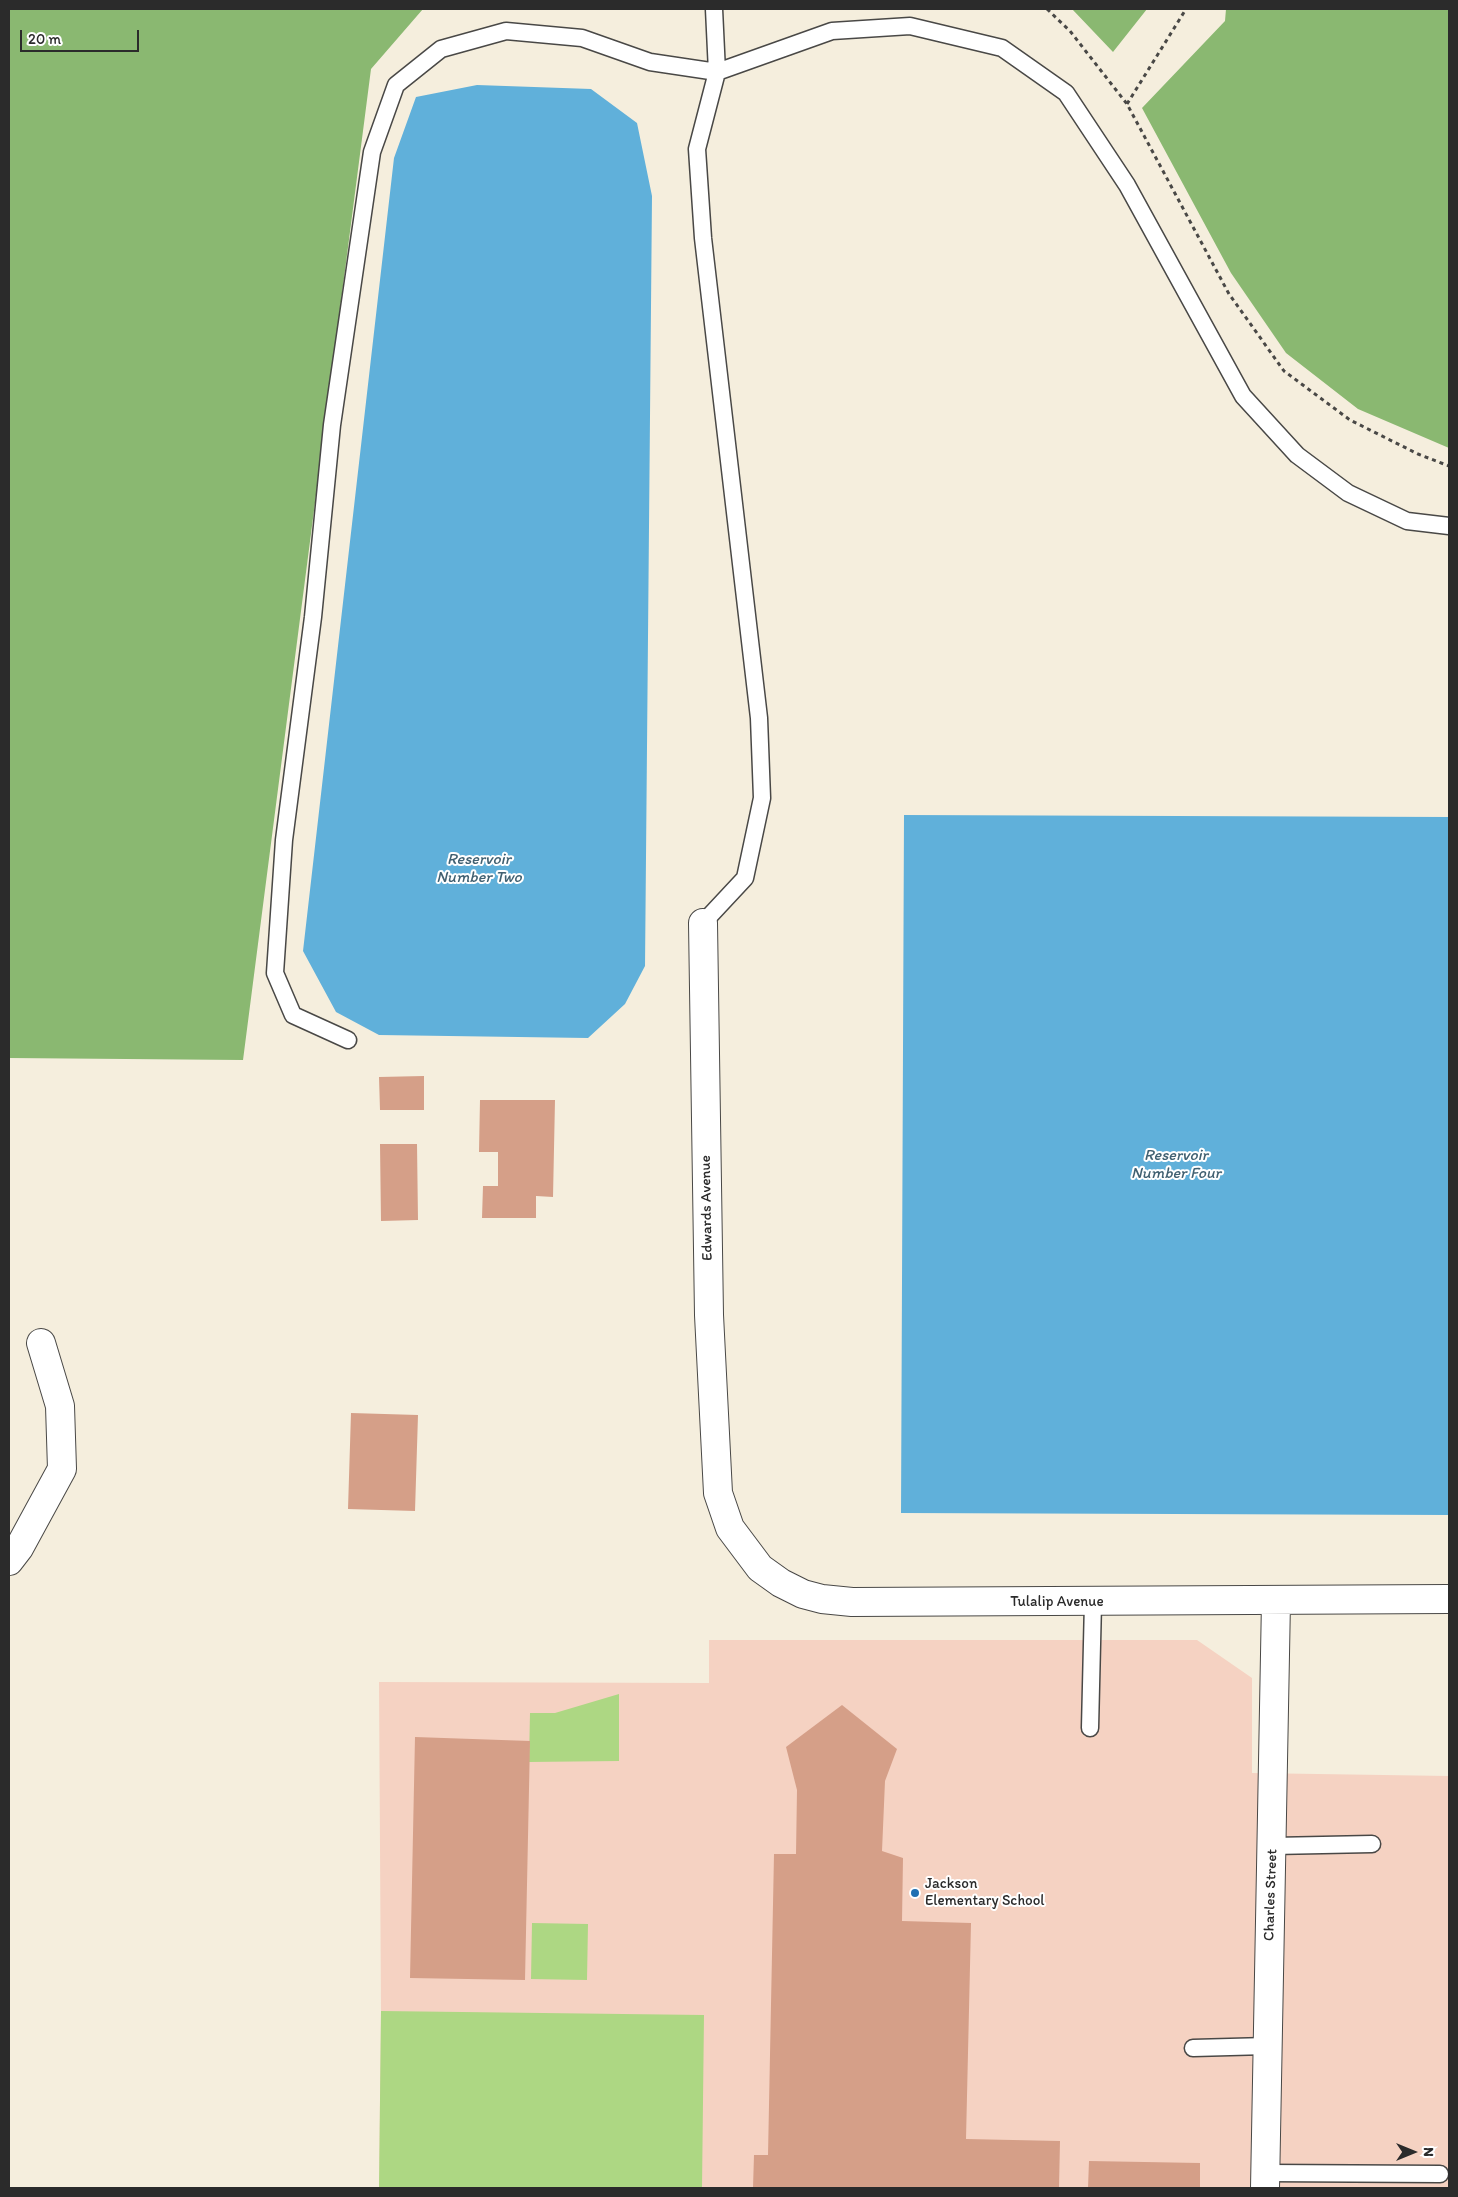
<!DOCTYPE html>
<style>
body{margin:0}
#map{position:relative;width:1458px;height:2197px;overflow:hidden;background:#f5eedd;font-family:Itim,sans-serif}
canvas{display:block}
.frame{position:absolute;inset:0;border:10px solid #2b2b2b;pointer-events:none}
.north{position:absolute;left:1388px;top:2127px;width:50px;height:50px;-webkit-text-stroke:4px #fff;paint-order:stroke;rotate:90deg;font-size:14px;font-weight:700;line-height:20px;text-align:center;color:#2b2b2b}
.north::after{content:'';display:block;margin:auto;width:18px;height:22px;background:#2b2b2b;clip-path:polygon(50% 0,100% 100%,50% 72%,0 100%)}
.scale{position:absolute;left:20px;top:30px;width:119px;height:22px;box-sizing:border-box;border:2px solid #2b2b2b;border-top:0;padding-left:6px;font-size:15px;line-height:18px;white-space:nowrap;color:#2b2b2b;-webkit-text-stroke:4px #fff;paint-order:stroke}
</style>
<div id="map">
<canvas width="1458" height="2197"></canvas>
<div class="frame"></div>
<div class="north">N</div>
<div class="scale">20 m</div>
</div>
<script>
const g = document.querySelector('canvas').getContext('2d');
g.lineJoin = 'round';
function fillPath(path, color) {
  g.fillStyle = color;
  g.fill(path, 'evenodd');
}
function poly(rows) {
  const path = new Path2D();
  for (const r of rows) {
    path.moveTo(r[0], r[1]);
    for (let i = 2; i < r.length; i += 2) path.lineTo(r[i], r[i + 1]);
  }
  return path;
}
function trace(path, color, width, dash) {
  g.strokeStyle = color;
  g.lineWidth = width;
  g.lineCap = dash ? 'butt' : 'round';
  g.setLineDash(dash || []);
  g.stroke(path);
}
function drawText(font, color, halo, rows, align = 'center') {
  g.font = font + ' Itim,sans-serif';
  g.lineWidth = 4;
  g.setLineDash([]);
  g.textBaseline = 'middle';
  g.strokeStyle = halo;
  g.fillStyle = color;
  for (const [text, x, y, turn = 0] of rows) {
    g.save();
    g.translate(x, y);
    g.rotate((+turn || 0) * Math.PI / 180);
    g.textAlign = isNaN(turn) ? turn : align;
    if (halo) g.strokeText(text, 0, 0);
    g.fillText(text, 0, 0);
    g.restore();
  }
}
const built = poly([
 [709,1640,1197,1640,1252,1678,1252,1773,1449,1776,1449,2188,379,2188,381,2011,379,1682,709,1683]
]);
const green = poly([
 [619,1694,619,1761,529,1762,530,1713,555,1713],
 [532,1923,588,1924,587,1980,531,1979],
 [381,2011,704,2015,702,2188,379,2188]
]);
const forest = poly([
 [9,9,423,9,371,69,243,1060,9,1058],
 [1072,9,1147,9,1113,52],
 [1226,9,1449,9,1449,448,1358,409,1286,353,1231,273,1142,108,1225,21]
]);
const water = poly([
 [477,85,591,89,637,123,652,196,645,966,625,1004,588,1038,379,1035,336,1012,303,951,394,158,416,97],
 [904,815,1449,817,1449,1515,901,1513]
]);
const building = poly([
 [424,1076,424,1110,380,1110,379,1077],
 [480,1100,555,1100,553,1197,536,1196,536,1218,482,1218,483,1186,498,1186,498,1152,479,1152],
 [380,1144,417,1144,418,1220,381,1221],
 [351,1413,418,1415,415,1511,348,1509],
 [842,1705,897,1749,885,1781,882,1851,903,1858,902,1921,971,1923,966,2139,1060,2141,1059,2188,753,2188,754,2155,768,2155,774,1854,796,1854,797,1790,786,1747],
 [415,1737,530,1741,525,1980,410,1978],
 [1089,2161,1200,2163,1200,2188,1088,2188]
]);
const path = poly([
 [1047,9,1070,31,1127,104,1229,294,1284,371,1350,420,1418,454,1449,466],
 [1127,104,1186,9]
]);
const lane = poly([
 [703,923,745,878,762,798,759,718,703,238,697,149,717,72,714,9],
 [348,1040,293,1015,275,973,284,840,313,617,332,425,372,152,396,85,441,49,506,31,582,38,650,62,717,72,832,31,910,26,1002,48,1066,93,1127,185,1243,396,1297,455,1348,493,1407,521,1449,526],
 [1090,1728,1093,1602],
 [1273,1846,1372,1844],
 [1193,2048,1267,2046],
 [1266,2173,1440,2174]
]);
const street = poly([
 [703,923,709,1315,718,1493,730,1528,760,1568,781,1583,803,1594,822,1599,852,1602,1449,1599],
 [9,1561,19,1548,62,1469,60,1406,41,1343],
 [1265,2188,1276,1601]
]);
const markers = [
 [915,1893,5,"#1f6fb2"]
];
const streetNames = [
 ["Edwards Avenue",707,1208,-91],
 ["Tulalip Avenue",1057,1602],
 ["Charles Street",1271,1895,-88]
];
const poiNames = [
 ["Jackson",925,1884],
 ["Elementary School",925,1901]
];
const waterNames = [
 ["Reservoir",479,860],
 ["Number Two",479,878],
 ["Reservoir",1176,1156],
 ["Number Four",1176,1174]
];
fillPath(built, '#f5d2c2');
fillPath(green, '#add783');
fillPath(forest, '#8ab871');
fillPath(water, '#60b0da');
fillPath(building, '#d59f88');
trace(lane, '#494846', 19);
trace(street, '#494846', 30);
trace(path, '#494846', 3, [4, 4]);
trace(lane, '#fff', 16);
trace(street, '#fff', 28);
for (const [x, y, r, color] of markers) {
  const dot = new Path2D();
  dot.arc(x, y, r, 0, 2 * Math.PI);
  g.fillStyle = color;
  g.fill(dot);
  trace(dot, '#fff', 2);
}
drawText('15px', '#2b2b2b', '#fff', streetNames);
drawText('15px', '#2b2b2b', '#fff', poiNames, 'left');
drawText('italic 16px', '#406071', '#fff', waterNames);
</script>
